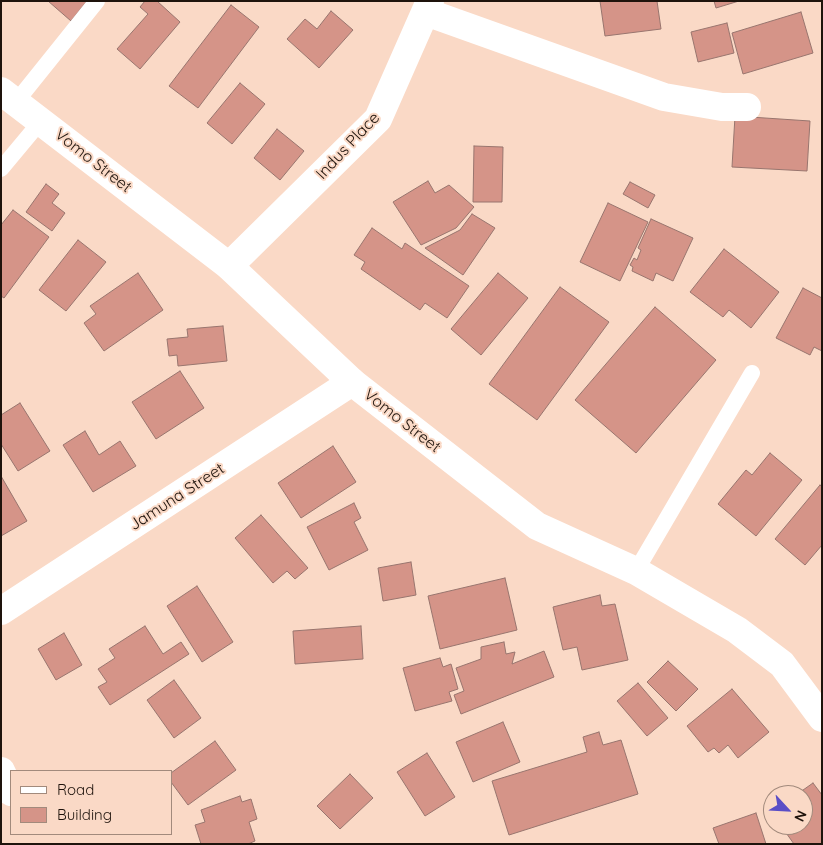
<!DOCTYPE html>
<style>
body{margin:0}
#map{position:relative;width:823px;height:845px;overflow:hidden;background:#fad9c6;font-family:Quicksand,sans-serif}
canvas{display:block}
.frame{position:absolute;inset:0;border:2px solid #1e130c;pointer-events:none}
.legend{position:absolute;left:10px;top:770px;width:162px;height:65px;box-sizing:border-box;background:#fad9c6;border:1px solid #a28a7c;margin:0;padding:6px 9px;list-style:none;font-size:15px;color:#1e130c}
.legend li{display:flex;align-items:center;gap:10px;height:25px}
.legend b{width:25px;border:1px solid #a28a7c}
.north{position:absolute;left:763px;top:785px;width:50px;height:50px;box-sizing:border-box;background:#fad9c6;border:1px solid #a28a7c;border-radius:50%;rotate:115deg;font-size:14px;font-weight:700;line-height:20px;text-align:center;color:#1e130c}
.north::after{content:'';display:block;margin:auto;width:18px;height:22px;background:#5a4ec6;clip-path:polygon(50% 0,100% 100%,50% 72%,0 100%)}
</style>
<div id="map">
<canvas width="823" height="845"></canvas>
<div class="frame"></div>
<ul class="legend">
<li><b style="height:6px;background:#fff"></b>Road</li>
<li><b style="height:14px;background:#d59488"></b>Building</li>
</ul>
<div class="north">N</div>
</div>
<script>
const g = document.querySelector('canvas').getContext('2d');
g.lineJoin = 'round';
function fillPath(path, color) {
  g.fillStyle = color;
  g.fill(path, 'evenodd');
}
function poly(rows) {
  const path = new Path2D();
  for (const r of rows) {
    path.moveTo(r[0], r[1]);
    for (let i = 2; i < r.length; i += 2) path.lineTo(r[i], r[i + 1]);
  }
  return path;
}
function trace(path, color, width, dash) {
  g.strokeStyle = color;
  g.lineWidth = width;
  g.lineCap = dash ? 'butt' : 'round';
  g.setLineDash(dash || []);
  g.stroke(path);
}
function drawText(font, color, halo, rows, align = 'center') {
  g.font = font + ' Quicksand,sans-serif';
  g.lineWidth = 4;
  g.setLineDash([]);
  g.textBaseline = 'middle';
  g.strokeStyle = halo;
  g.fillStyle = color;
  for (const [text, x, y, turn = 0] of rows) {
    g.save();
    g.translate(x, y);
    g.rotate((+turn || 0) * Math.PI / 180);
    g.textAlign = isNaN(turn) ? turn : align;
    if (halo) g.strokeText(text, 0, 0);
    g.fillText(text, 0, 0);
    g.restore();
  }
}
const building = poly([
 [48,1,87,1,71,21,48,1],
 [145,1,157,1,180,22,140,69,117,49,148,14,140,7,145,1],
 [600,1,657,1,661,29,605,36,600,1],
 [714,1,739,1,716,8,714,1],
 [231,5,259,27,198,108,169,86,231,5],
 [331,11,353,30,319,68,287,39,305,19,317,29,331,11],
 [801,12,813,53,743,74,732,33,801,12],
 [727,23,734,53,698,62,691,32,727,23],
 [240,83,265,104,232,144,207,123,240,83],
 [735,116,810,121,807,171,732,167,735,116],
 [277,129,304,151,280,180,254,158,277,129],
 [474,146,503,147,502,202,473,202,474,146],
 [428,181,435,193,449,185,474,207,456,228,421,245,393,202,428,181],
 [630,182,655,195,648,208,623,194,630,182],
 [46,184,59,194,52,203,65,213,52,231,26,212,46,184],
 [608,203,648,222,620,281,580,262,608,203],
 [13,210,49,237,4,298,1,296,1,225,13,210],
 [472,214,495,228,463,275,425,248,460,230,472,214],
 [651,219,693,238,673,281,656,273,653,281,632,271,633,267,630,265,634,258,637,260,641,250,638,248,651,219],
 [372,228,402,249,405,243,469,286,447,318,425,303,420,310,361,269,365,262,354,255,372,228],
 [78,240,106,262,66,311,39,290,78,240],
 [724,249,779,292,751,328,729,310,723,317,690,292,724,249],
 [138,273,163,310,104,351,84,323,96,314,90,306,138,273],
 [498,273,528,298,481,355,451,329,498,273],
 [560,287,609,322,537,420,489,384,560,287],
 [803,288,822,298,822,351,814,347,810,355,776,338,803,288],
 [655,307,716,360,636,453,575,400,655,307],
 [223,326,227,361,178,366,177,355,169,356,167,339,188,337,187,329,223,326],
 [180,371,204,408,156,439,132,402,180,371],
 [20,403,50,451,18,471,1,444,1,415,20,403],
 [85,431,99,455,120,441,136,466,93,492,63,445,85,431],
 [333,446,356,482,301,518,278,483,333,446],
 [770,453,802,480,756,536,718,504,746,470,752,475,770,453],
 [1,476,27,521,1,536,1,476],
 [820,485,822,487,822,545,805,565,775,539,820,485],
 [354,503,361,518,354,522,368,550,329,570,307,527,354,503],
 [261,515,308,568,295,579,287,571,273,583,235,538,261,515],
 [411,562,416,595,383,601,378,568,411,562],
 [505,578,517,630,440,649,428,596,505,578],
 [197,586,233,642,202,662,167,606,197,586],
 [600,595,602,606,615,604,628,660,582,670,577,647,563,650,553,607,600,595],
 [145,626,163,654,181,642,189,654,110,705,98,687,107,682,98,669,115,658,109,649,145,626],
 [361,626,363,659,295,664,293,631,361,626],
 [64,633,82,665,56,680,38,649,64,633],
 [504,642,506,654,515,652,512,664,544,651,554,677,461,714,454,695,464,691,456,668,481,659,481,647,504,642],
 [440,658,443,667,451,664,458,689,449,692,452,701,415,711,403,668,440,658],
 [668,661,698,689,676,711,647,682,668,661],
 [174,680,201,718,174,738,147,700,174,680],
 [638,683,668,718,647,736,617,701,638,683],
 [732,689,769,732,738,758,728,745,719,753,714,748,708,752,687,726,732,689],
 [503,722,520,762,473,782,456,742,503,722],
 [599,732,603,745,621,740,638,794,509,835,492,781,587,752,583,737,599,732],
 [215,741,236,770,188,805,171,782,171,773,215,741],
 [427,753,455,797,425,816,397,772,427,753],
 [350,774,373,798,340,829,317,806,350,774],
 [813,783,822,795,822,844,794,844,784,830,791,825,803,825,803,795,796,795,813,783],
 [240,796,242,802,251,799,257,819,249,822,255,841,248,844,201,844,195,825,205,822,201,810,240,796],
 [756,813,766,844,719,844,713,828,756,813]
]);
const service = poly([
 [16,102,97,1],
 [1,169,41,121],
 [636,571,752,373]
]);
const minor = poly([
 [426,12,664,97,722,107,747,107],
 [229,266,378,119,430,1],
 [1,611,352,382],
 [1,771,11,792]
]);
const secondary = poly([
 [1,91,229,266,352,382,537,526,636,571,737,630,782,664,822,718]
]);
const streetNames = [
 ["Indus Place",348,146,-47],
 ["Vomo Street",93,161,38],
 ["Vomo Street",402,421,38],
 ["Jamuna Street",177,497,-33]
];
fillPath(building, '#d59488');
trace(building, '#98756e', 1);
trace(service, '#fff', 16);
trace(minor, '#fff', 28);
trace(secondary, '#fff', 28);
drawText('16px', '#1e130c', '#fad9c6', streetNames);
</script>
